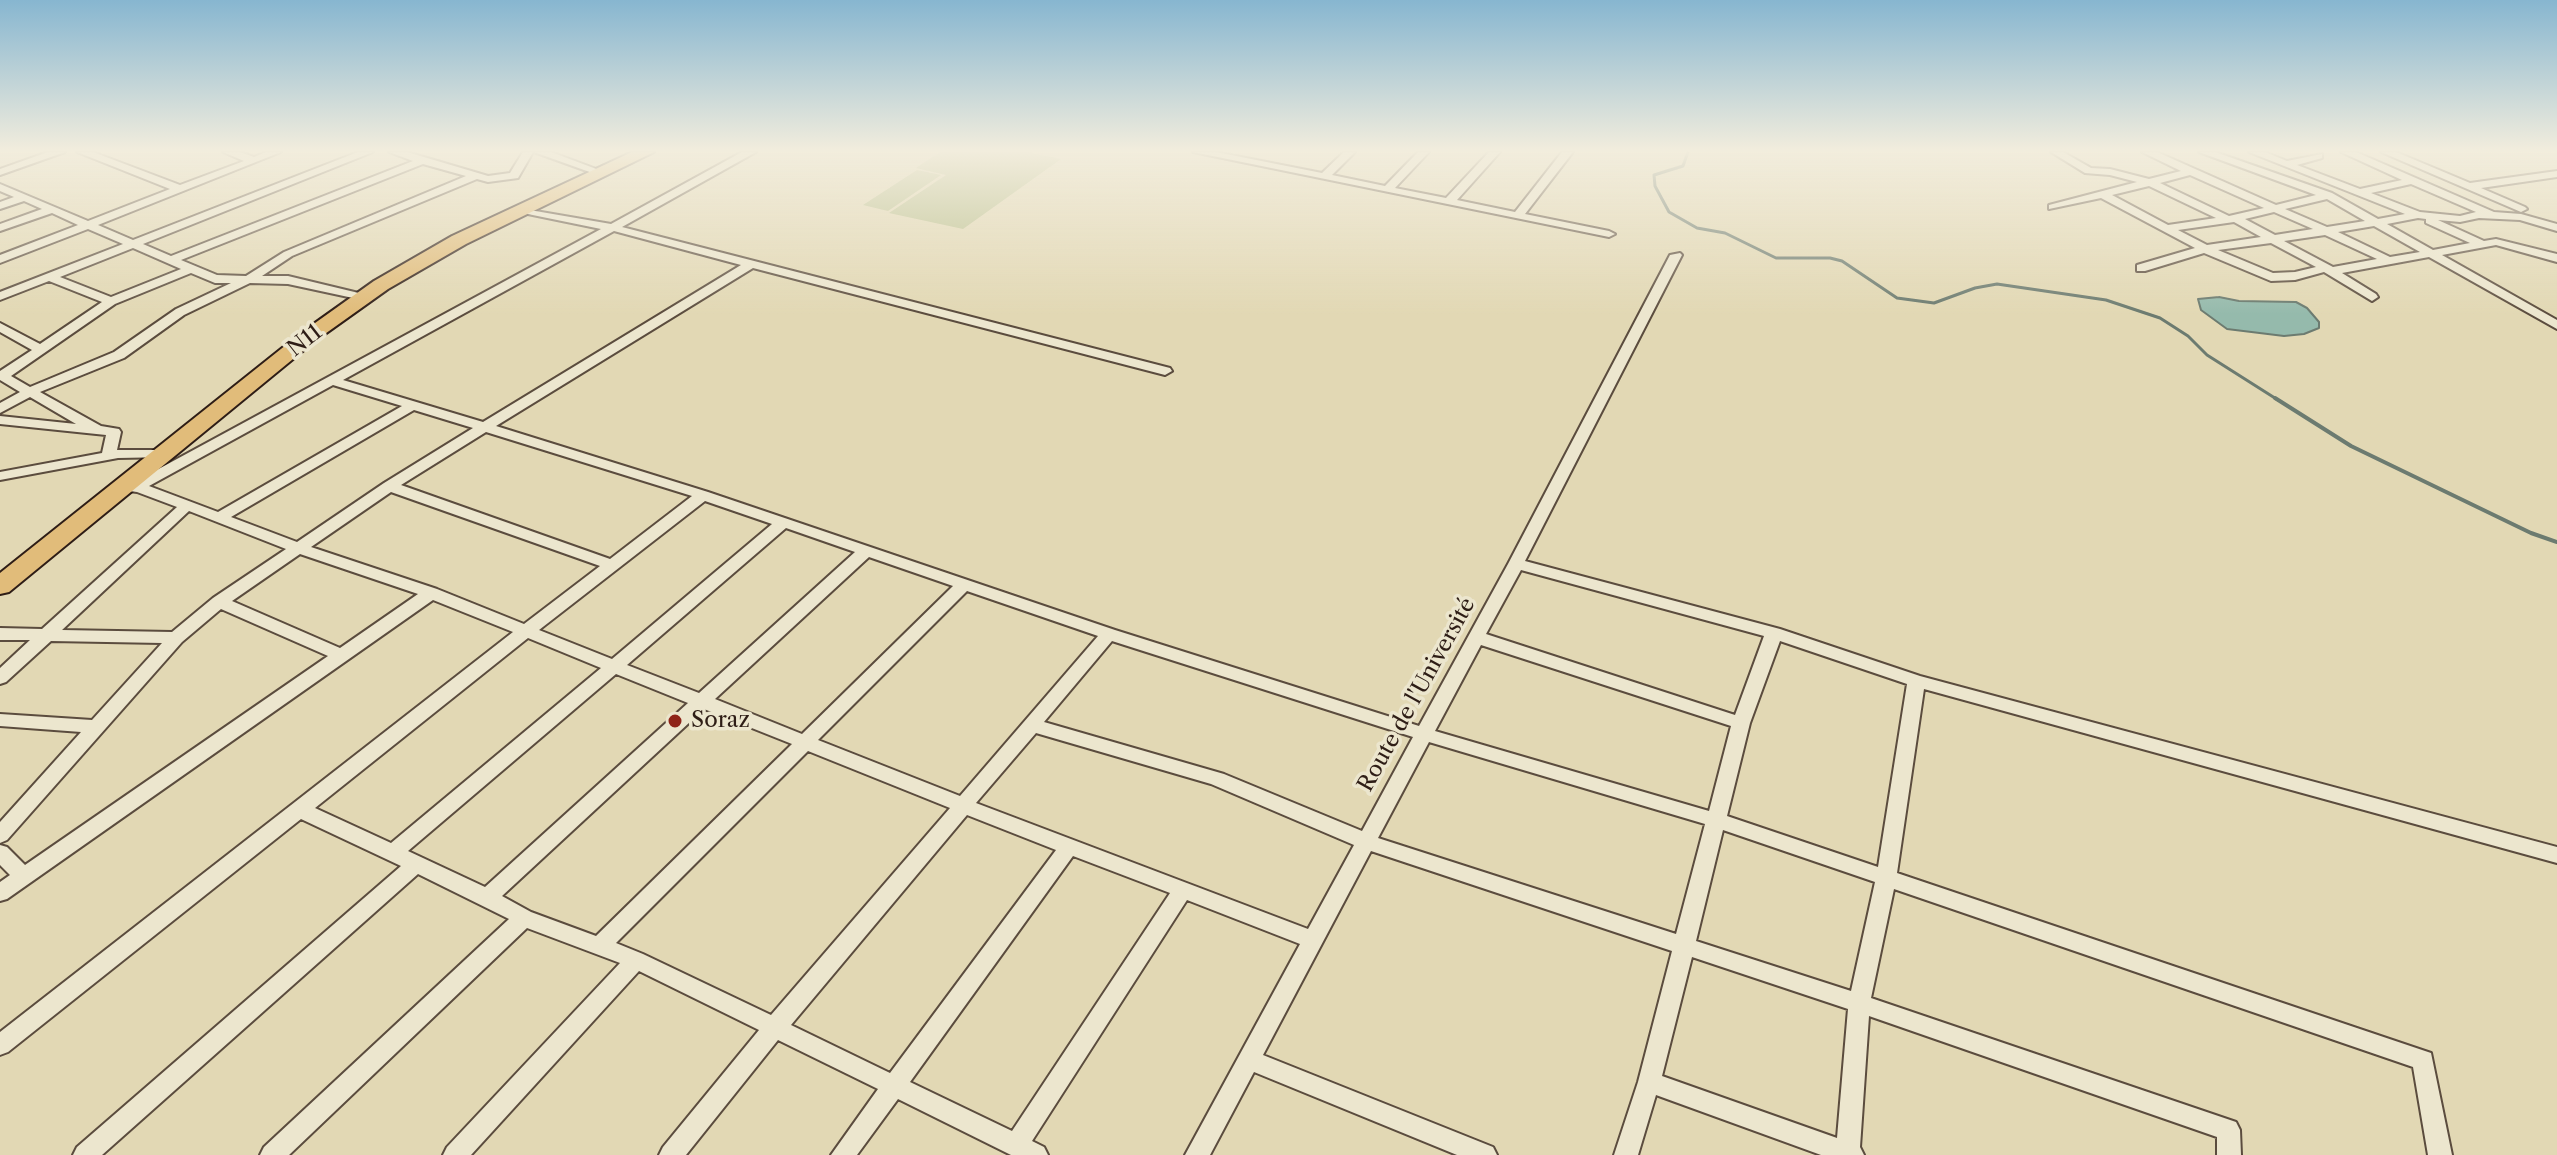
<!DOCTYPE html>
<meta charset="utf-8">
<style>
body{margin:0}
canvas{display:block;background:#e2d8b4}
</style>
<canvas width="2557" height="1155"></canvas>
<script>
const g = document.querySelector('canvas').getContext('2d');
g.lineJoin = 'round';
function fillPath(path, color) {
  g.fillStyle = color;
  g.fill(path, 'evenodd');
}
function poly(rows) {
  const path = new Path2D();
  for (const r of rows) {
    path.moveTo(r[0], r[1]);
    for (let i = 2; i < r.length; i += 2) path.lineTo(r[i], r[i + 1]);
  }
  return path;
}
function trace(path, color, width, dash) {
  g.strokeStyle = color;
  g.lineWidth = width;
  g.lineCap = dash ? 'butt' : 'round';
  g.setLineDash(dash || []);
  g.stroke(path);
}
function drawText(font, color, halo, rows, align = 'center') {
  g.font = font + ' "Libre Caslon Text",serif';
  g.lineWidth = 7;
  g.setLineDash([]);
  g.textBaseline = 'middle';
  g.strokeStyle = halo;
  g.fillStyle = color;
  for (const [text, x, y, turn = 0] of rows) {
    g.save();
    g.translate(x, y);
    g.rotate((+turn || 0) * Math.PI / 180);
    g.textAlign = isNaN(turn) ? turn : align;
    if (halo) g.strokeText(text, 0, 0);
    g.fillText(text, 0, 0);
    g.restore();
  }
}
const green = poly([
 [940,152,1028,152,1061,159,963,229,889,213,946,175,916,168],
 [917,170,941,175,888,211,863,205]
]);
const water = poly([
 [2219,297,2239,301,2296,302,2307,308,2319,322,2319,328,2304,334,2284,336,2227,329,2201,310,2198,299,2219,297]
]);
const streamFar1 = poly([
 [1688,152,1683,166,1654,175,1655,186,1669,212,1697,228,1725,233,1776,258,1830,258,1842,261,1897,298,1934,303,1975,288,1997,284,2106,300,2160,318,2188,336,2207,355,2278,400]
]);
const stream = poly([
 [2275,398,2351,446,2531,533,2557,542]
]);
const minor = poly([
 [48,152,65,152,0,175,0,169,48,152],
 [77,152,93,152,180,185,244,161,223,152,240,152,254,157,266,152,281,152,98,225,133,240,358,152,373,152,143,244,171,256,413,161,389,152,407,152,488,176,510,173,523,152,533,152,518,178,488,182,477,179,292,256,262,276,288,276,367,295,367,301,288,284,250,283,184,315,124,358,40,392,101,426,119,429,121,432,117,450,165,450,172,454,170,457,118,458,0,480,0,472,102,453,106,435,0,424,0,416,76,424,30,397,0,413,0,403,20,392,0,380,0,371,32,350,0,332,0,323,40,344,102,302,49,281,0,300,0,292,123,244,88,229,0,263,0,255,78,225,52,213,0,231,0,224,42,209,24,201,0,209,0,202,14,197,0,191,0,184,88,221,170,189,77,152],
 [423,164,466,176,284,252,246,276,217,275,181,260,423,164],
 [133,248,181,269,111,297,60,277,133,248],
 [191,273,215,283,231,283,176,309,114,352,30,387,11,376,115,304,191,273],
 [534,152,551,152,607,173,598,175,534,152],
 [742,152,756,152,622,227,1170,368,1172,371,1165,375,753,268,496,426,708,492,1115,630,1419,726,1508,564,1670,255,1680,253,1682,255,1525,561,1780,629,1920,676,2557,847,2557,863,1924,689,1897,873,2431,1053,2452,1155,2428,1155,2413,1067,1894,889,1871,998,2236,1122,2240,1130,2241,1155,2217,1155,2217,1137,1869,1016,1860,1147,1864,1155,1821,1155,1656,1095,1638,1155,1614,1155,1638,1082,1672,951,1371,851,1263,1055,1493,1147,1497,1155,1457,1155,1254,1072,1210,1155,1185,1155,1300,944,1187,900,1032,1141,1044,1147,1048,1155,1011,1155,898,1099,857,1155,831,1155,878,1089,778,1040,686,1155,659,1155,663,1147,759,1030,639,971,471,1155,443,1155,447,1147,620,963,527,928,289,1155,260,1155,264,1147,509,919,418,874,102,1155,73,1155,77,1147,401,866,301,819,8,1052,0,1055,0,1032,513,632,433,600,7,899,0,901,0,882,10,875,0,865,0,845,7,847,25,865,328,656,221,609,182,642,7,840,0,843,0,822,81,732,0,726,0,714,92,720,162,643,51,641,6,682,0,684,0,668,30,640,0,640,0,628,42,629,177,507,137,492,129,491,127,488,129,485,601,229,518,212,518,208,611,224,742,152],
 [614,231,741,265,483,422,343,380,614,231],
 [333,385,402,406,218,512,149,486,333,385],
 [414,410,473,428,384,483,297,542,231,517,414,410],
 [486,432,692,496,610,559,401,485,486,432],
 [391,492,600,566,524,624,437,589,311,547,391,492],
 [705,501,772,524,612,659,539,630,705,501],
 [189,511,286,549,213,598,172,632,62,630,189,511],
 [786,528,855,552,699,693,627,665,786,528],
 [300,554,418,594,340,648,232,601,300,554],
 [869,557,953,586,802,734,715,699,869,557],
 [1521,570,1764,636,1735,715,1486,634,1521,570],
 [967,591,1098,636,960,796,818,740,967,591],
 [528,638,601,668,391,843,315,808,528,638],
 [1112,641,1413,737,1362,831,1224,774,1044,722,1112,641],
 [1780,641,1907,684,1878,867,1727,816,1750,723,1780,641],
 [1481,645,1731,726,1709,811,1435,731,1481,645],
 [616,674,688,703,485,887,408,851,616,674],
 [704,709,792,744,596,936,531,912,502,896,704,709],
 [1036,733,1211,784,1354,845,1308,929,976,803,1036,733],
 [1429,742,1705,824,1676,934,1378,838,1429,742],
 [808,751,950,808,771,1015,643,954,616,943,808,751],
 [967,815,1056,850,890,1073,791,1025,967,815],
 [1723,830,1875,882,1851,991,1696,941,1723,830],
 [1073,856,1170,893,1012,1131,910,1082,1073,856],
 [1692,957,1848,1009,1837,1138,1662,1076,1692,957],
 [1193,152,1216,152,1322,173,1344,152,1355,152,1332,175,1385,186,1418,152,1429,152,1395,188,1446,198,1489,152,1500,152,1457,200,1515,212,1562,152,1573,152,1525,214,1609,231,1615,234,1609,237,1193,152],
 [2051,152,2063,152,2091,168,2110,169,2149,179,2181,171,2142,152,2157,152,2276,205,2316,195,2199,152,2215,152,2332,193,2378,219,2405,214,2249,152,2265,152,2287,161,2322,154,2322,158,2297,165,2360,189,2402,180,2341,152,2356,152,2494,212,2521,214,2557,224,2557,231,2520,220,2479,218,2460,222,2438,220,2484,241,2496,239,2557,254,2557,262,2496,245,2442,255,2557,320,2557,329,2429,257,2342,273,2376,294,2378,297,2372,301,2324,272,2295,280,2271,281,2204,253,2145,271,2137,271,2137,265,2195,248,2101,198,2049,209,2049,205,2137,182,2110,175,2085,173,2051,152],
 [2190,175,2264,208,2229,216,2160,183,2190,175],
 [2411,184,2476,212,2460,216,2420,212,2371,193,2411,184],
 [2149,186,2216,218,2168,225,2112,195,2149,186],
 [2327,199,2365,221,2327,227,2285,209,2327,199],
 [2274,212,2313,229,2275,235,2245,219,2274,212],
 [2418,218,2426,219,2426,223,2470,243,2433,250,2387,224,2418,218],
 [2234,222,2261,237,2207,245,2178,230,2234,222],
 [2374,226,2420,252,2390,257,2338,232,2374,226],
 [2325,235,2377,259,2333,267,2284,241,2325,235],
 [2271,243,2316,267,2295,272,2273,273,2218,250,2271,243],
 [2381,152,2396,152,2470,183,2557,171,2557,177,2481,188,2525,207,2527,209,2521,212,2381,152]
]);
const primary = poly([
 [632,152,654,152,466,244,388,289,315,341,9,592,0,594,0,573,301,333,374,281,452,236,632,152]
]);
const markers = [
 [675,721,8,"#8f2418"]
];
const streetNames = [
 ["N11",305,341,-38],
 ["Route de l'Université",1417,695,-61]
];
const poiNames = [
 ["Soraz",691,721]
];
fillPath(green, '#b7be8b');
fillPath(water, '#95baac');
trace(water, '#6c7b70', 2);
trace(streamFar1, '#6c7b70', 3);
trace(stream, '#6c7b70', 4);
trace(minor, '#5b4c3e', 4);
trace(primary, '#2e1d16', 4);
fillPath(minor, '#ece6ce');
fillPath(primary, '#e1bc7a');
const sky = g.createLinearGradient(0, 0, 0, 314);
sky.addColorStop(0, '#87b6d0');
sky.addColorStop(0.48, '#f2eddd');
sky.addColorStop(1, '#f2eddd00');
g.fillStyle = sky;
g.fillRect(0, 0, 2557, 314);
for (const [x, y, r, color] of markers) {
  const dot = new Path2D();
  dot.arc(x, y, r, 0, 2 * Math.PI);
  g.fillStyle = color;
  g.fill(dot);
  trace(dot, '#ece6ce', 3);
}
drawText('22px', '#2e1d16', '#ece6ce', streetNames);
drawText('22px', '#2e1d16', '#ece6ce', poiNames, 'left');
</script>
